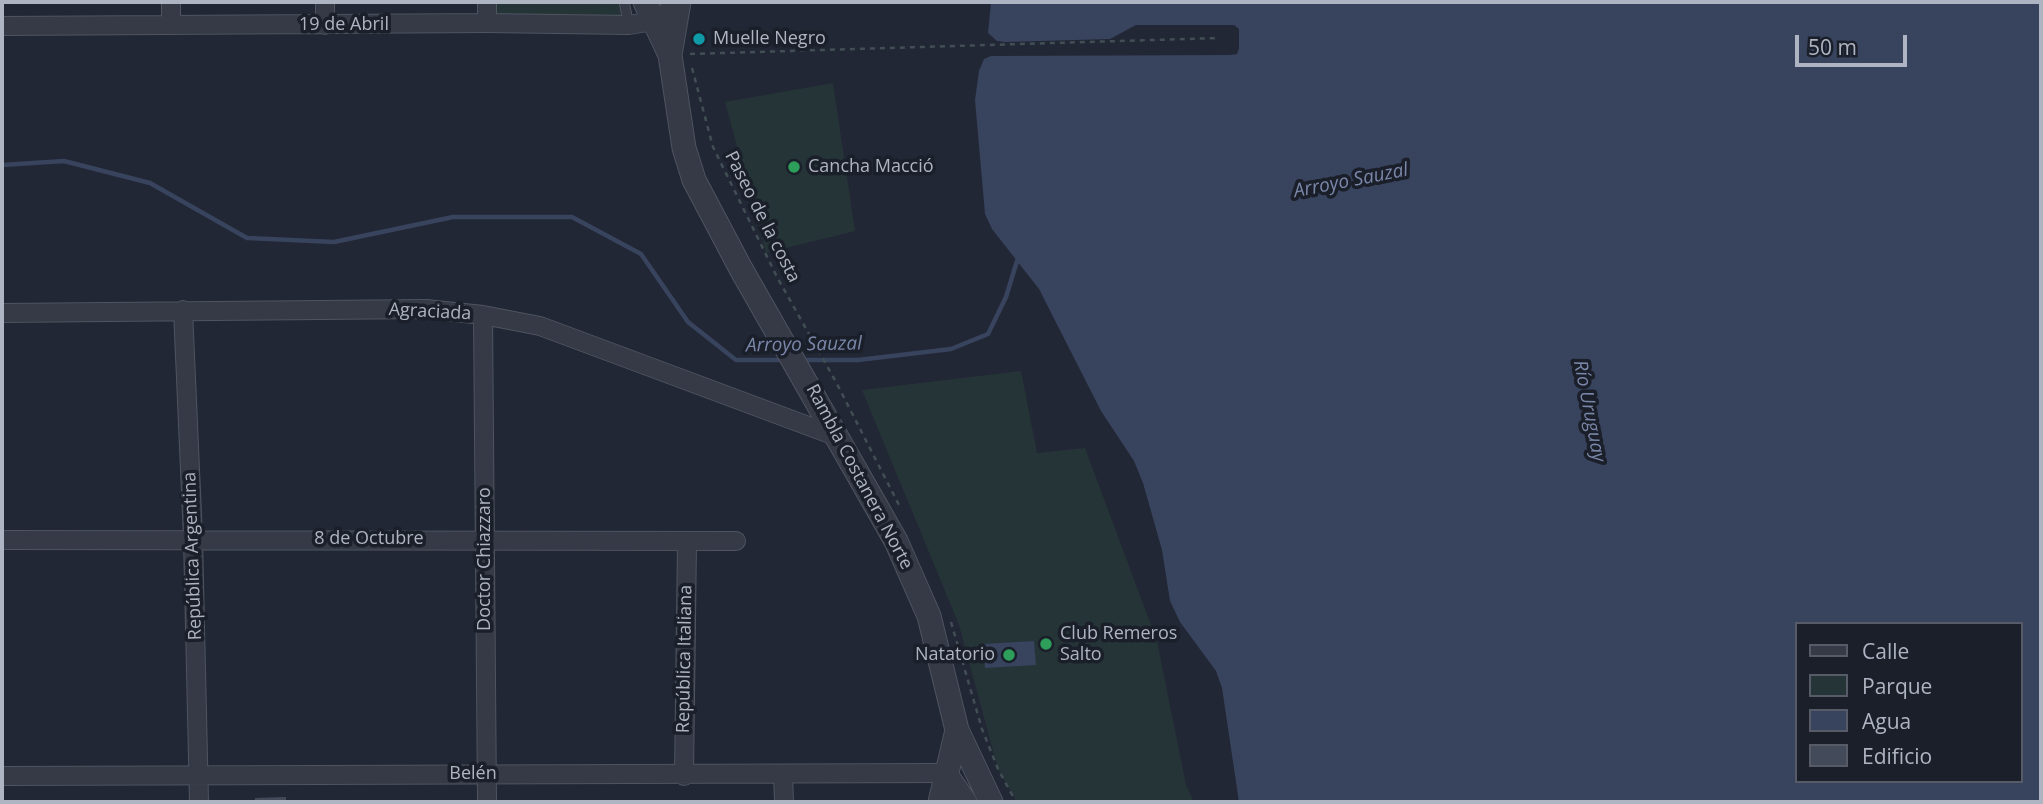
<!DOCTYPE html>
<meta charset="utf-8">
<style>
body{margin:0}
#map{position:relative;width:2043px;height:804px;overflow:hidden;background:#222735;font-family:"Open Sans",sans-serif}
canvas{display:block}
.frame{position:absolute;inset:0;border:4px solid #afb4c2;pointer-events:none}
.legend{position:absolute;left:1795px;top:622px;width:228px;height:161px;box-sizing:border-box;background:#1a1f2a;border:2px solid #565b67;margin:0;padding:9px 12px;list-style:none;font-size:21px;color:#afb4c2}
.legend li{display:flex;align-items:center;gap:14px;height:35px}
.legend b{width:35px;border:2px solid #565b67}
.scale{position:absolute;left:1795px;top:35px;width:112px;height:32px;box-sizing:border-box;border:4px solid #afb4c2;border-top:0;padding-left:9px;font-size:21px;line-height:24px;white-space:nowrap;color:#afb4c2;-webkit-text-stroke:5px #1a1f2a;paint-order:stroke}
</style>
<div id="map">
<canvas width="2043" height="804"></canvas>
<div class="frame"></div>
<ul class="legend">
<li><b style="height:9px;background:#353a46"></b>Calle</li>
<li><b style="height:19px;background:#253437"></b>Parque</li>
<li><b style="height:19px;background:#38435d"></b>Agua</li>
<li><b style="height:19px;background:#434a5a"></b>Edificio</li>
</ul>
<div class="scale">50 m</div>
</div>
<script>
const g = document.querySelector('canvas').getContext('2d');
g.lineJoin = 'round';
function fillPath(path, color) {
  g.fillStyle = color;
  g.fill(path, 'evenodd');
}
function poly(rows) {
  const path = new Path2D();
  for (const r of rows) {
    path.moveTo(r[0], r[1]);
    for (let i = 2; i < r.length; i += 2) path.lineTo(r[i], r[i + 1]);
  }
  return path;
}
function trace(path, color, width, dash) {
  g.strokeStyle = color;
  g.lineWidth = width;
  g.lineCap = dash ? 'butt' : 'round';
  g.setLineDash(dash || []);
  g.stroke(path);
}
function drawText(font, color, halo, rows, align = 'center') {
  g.font = font + ' "Open Sans",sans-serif';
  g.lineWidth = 7;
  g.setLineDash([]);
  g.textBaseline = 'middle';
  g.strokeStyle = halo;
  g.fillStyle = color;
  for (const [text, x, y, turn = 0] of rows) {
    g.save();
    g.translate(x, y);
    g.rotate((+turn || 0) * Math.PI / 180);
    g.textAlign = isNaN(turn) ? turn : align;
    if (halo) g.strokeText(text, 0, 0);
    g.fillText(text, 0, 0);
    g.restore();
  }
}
const green = poly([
 [496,2,618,2,622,19,496,15],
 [833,83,855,231,766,253,725,102],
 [1021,371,1037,453,1085,448,1157,641,1186,785,1194,802,1017,802,998,769,959,625,862,390]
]);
const water = poly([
 [991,2,2041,2,2041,802,1239,802,1222,688,1216,671,1180,622,1170,601,1162,550,1143,483,1134,461,1101,411,1039,289,992,229,985,214,975,100,979,71,984,59,991,56,1230,55,1237,54,1239,48,1239,29,1234,25,1136,25,1110,39,1005,42,997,41,988,33],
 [1796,624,2020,624,2020,781,1796,781],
 [1034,641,1036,665,985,668,983,644]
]);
const stream = poly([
 [2,165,64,161,150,183,247,238,334,242,453,217,572,217,641,254,688,322,736,360,783,360],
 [802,360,858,360,951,349,988,334,1006,297,1017,261,1020,261]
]);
const building = poly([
 [286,797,286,802,255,802,255,798]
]);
const path = poly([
 [690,54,1219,38],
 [692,68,713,147,777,277,836,382,900,507],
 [951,622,982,729,998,769,1016,802]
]);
const service = poly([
 [624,2,629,25]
]);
const minor = poly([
 [171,2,171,24],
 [325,2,325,25],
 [487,2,487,23],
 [2,26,487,23,629,25,654,21,679,3],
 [183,310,193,538,199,802],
 [2,313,426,309,483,315,540,326,838,437],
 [483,315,487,802],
 [2,540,736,541],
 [783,775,784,802],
 [2,776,945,773],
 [684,776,687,542]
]);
const tertiary = poly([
 [645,2,670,55],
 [679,2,670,55,684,148,694,180,741,269,896,541,929,616,957,730,991,802],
 [945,773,965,802],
 [940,802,957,730]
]);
const markers = [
 [699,39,7,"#0f9aa8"],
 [794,167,7,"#2e9e5b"],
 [1046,644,7,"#2e9e5b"],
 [1009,655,7,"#2e9e5b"]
];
const streetNames = [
 ["19 de Abril",344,25],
 ["Paseo de la costa",762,217,63],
 ["Agraciada",430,312,3],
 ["Rambla Costanera Norte",859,477,62],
 ["8 de Octubre",369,539],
 ["República Argentina",193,556,-92],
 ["Doctor Chiazzaro",485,559,-90],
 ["República Italiana",685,659,-89],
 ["Belén",473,774]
];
const poiNames = [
 ["Muelle Negro",713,39],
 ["Cancha Macció",808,167],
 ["Club Remeros",1060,634],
 ["Salto",1060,655],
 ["Natatorio",995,655,"right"]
];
const waterNames = [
 ["Arroyo Sauzal",1351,181,-11],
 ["Arroyo Sauzal",804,345,-1],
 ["Río Uruguay",1589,411,79]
];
fillPath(green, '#253437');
fillPath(water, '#38435d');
trace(stream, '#38435d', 4.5);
fillPath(building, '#434a5a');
trace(service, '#4f5460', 11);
trace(minor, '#4f5460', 20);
trace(tertiary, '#4f5460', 25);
trace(path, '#414f54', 2.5, [5, 5]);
trace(service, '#353a46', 9);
trace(minor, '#353a46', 18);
trace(tertiary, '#353a46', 23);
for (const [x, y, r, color] of markers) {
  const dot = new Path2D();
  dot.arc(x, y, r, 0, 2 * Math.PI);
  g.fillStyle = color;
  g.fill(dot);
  trace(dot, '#1a1f2a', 2.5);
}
drawText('18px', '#afb4c2', '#1a1f2a', streetNames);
drawText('18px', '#afb4c2', '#1a1f2a', poiNames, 'left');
drawText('italic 19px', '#7a87a9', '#1a1f2a', waterNames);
</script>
